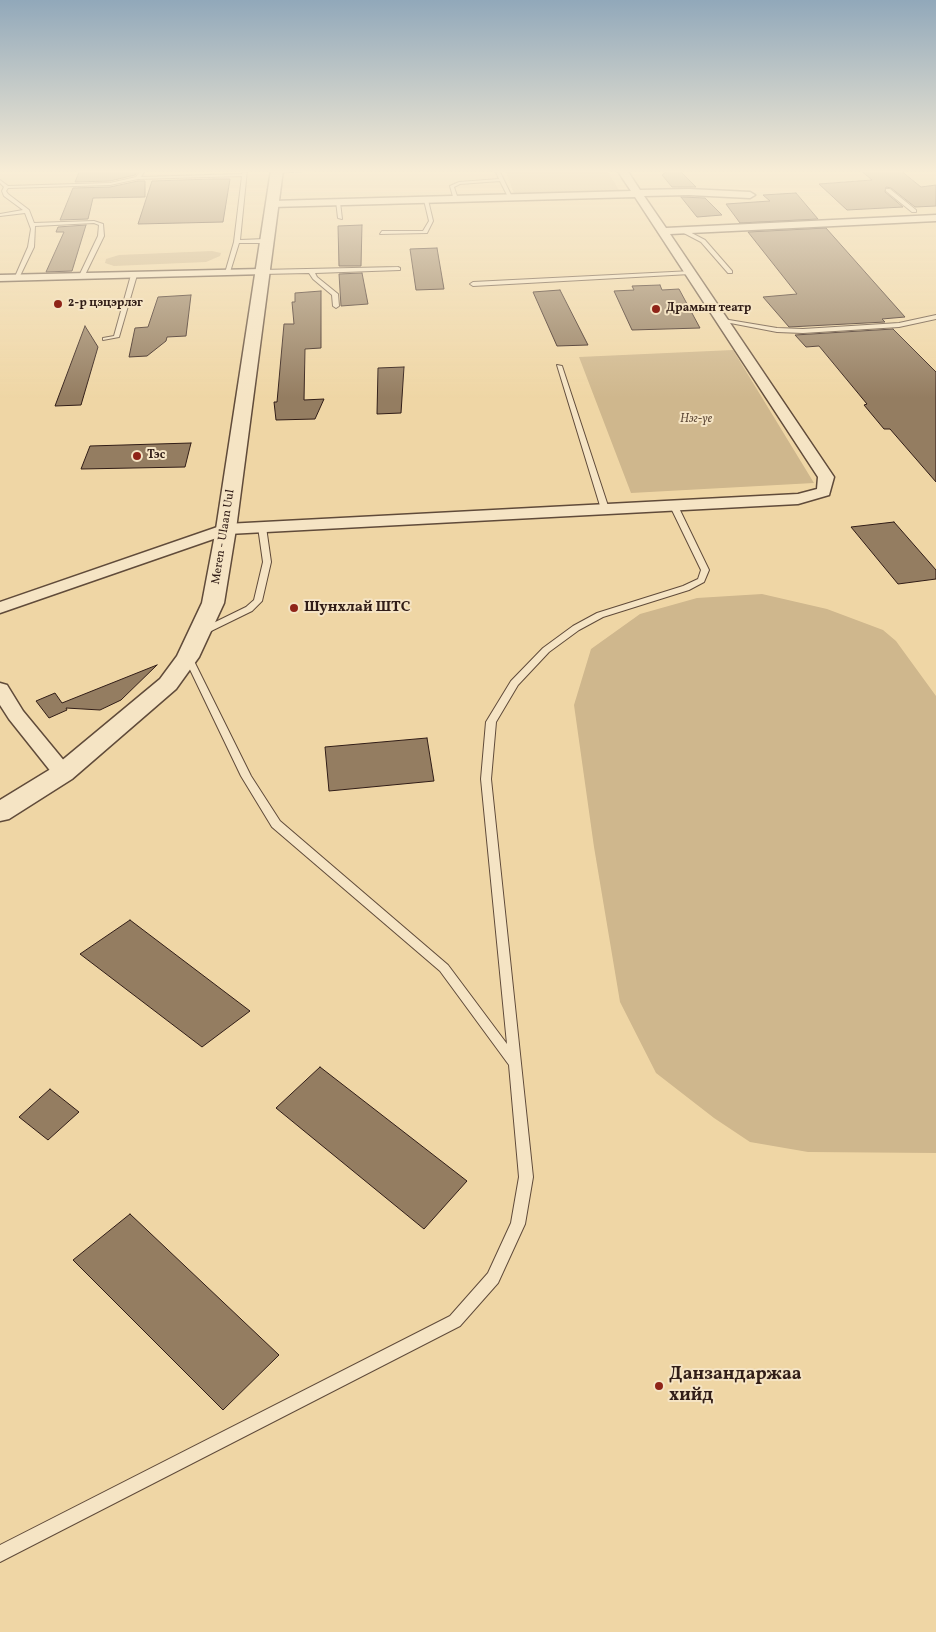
<!DOCTYPE html>
<meta charset="utf-8">
<style>
body{margin:0}
canvas{display:block;background:#efd6a5}
</style>
<canvas width="936" height="1632"></canvas>
<script>
const g = document.querySelector('canvas').getContext('2d');
g.lineJoin = 'round';
function fillPath(path, color) {
  g.fillStyle = color;
  g.fill(path, 'evenodd');
}
function poly(rows) {
  const path = new Path2D();
  for (const r of rows) {
    path.moveTo(r[0], r[1]);
    for (let i = 2; i < r.length; i += 2) path.lineTo(r[i], r[i + 1]);
  }
  return path;
}
function trace(path, color, width, dash) {
  g.strokeStyle = color;
  g.lineWidth = width;
  g.lineCap = dash ? 'butt' : 'round';
  g.setLineDash(dash || []);
  g.stroke(path);
}
function drawText(font, color, halo, rows, align = 'center') {
  g.font = font + ' Vollkorn,serif';
  g.lineWidth = 4;
  g.setLineDash([]);
  g.textBaseline = 'middle';
  g.strokeStyle = halo;
  g.fillStyle = color;
  for (const [text, x, y, turn = 0] of rows) {
    g.save();
    g.translate(x, y);
    g.rotate((+turn || 0) * Math.PI / 180);
    g.textAlign = isNaN(turn) ? turn : align;
    if (halo) g.strokeText(text, 0, 0);
    g.fillText(text, 0, 0);
    g.restore();
  }
}
const green = poly([
 [505,170,607,170,620,192,515,196],
 [212,251,221,253,220,256,206,262,114,266,105,263,106,259,119,255],
 [733,350,814,483,631,493,579,357],
 [762,594,827,609,883,630,896,641,936,696,936,1153,808,1152,750,1142,714,1118,656,1073,620,1002,594,847,574,705,591,649,640,614,697,598]
]);
const building = poly([
 [80,170,139,170,135,175,110,181,75,182,80,170],
 [668,170,679,170,696,187,672,187,662,175,668,170],
 [860,170,900,170,921,187,936,185,936,206,915,207,891,188,886,187,885,192,903,207,847,210,819,184,872,180,860,170],
 [213,179,230,179,223,222,138,224,152,181,213,179],
 [138,181,145,181,145,197,93,198,88,219,60,220,73,188,110,187,138,181],
 [796,193,818,219,740,223,726,204,770,201,763,195,796,193],
 [681,197,705,198,722,215,697,217,681,197],
 [86,225,72,271,46,272,64,232,56,232,58,227,86,225],
 [362,225,361,266,339,266,338,226,362,225],
 [826,228,905,317,882,319,885,322,789,327,763,297,797,294,748,232,826,228],
 [437,248,444,289,416,290,410,249,437,248],
 [362,273,368,304,341,306,339,274,362,273],
 [660,285,662,290,679,289,700,328,632,330,614,291,634,290,632,286,660,285],
 [560,290,588,345,557,346,533,292,560,290],
 [321,291,321,348,305,349,304,400,324,399,315,419,276,420,274,402,277,402,284,324,294,324,292,302,295,302,295,293,321,291],
 [191,295,186,336,167,337,166,341,147,356,129,357,135,328,148,327,158,297,191,295],
 [85,326,98,347,81,405,55,406,85,326],
 [893,329,936,372,936,482,890,429,884,429,864,405,867,404,819,346,806,347,795,335,893,329],
 [404,367,401,413,377,414,378,368,404,367],
 [191,443,185,467,81,469,90,446,191,443],
 [894,522,936,570,936,579,898,584,851,527,894,522],
 [157,665,121,700,100,710,66,708,67,710,49,718,36,701,55,693,62,703,157,665],
 [427,738,434,781,329,791,325,747,427,738],
 [130,920,250,1011,202,1047,80,954,130,920],
 [320,1067,467,1181,424,1229,276,1108,320,1067],
 [50,1089,79,1112,48,1140,19,1117,50,1089],
 [130,1214,279,1355,223,1410,73,1260,130,1214]
]);
const service = poly([
 [141,170,145,170,141,177,242,174,243,170,247,170,240,240,266,239,269,241,266,243,239,243,230,272,225,273,234,242,242,176,138,179,110,185,8,188,6,191,8,194,29,210,34,223,94,221,103,224,104,236,84,277,79,276,98,236,99,225,94,223,35,226,34,247,19,278,14,279,28,247,31,229,25,213,0,216,0,214,23,210,4,196,2,191,4,187,0,183,0,180,8,186,110,183,136,177,141,170],
 [294,170,315,170,277,173,275,172,294,170],
 [495,170,499,170,513,199,509,199,500,181,460,184,454,187,458,199,454,200,450,186,459,182,499,179,495,170],
 [886,189,890,189,916,210,916,212,912,212,886,191,886,189],
 [426,199,428,200,433,221,427,233,380,234,382,231,423,231,429,221,424,200,426,199],
 [336,201,340,202,342,219,338,218,336,201],
 [680,229,684,229,705,240,732,271,732,273,728,273,701,242,680,231,680,229],
 [398,267,400,268,400,270,315,273,317,277,338,294,339,306,336,308,333,306,332,295,313,279,309,273,261,274,258,272,261,270,398,267],
 [692,271,693,272,690,274,473,286,470,284,473,282,692,271],
 [134,273,137,275,119,337,103,340,103,338,114,336,131,275,134,273],
 [936,315,936,319,899,327,803,333,777,332,720,321,723,319,777,328,803,329,899,323,936,315],
 [557,365,562,366,609,509,608,511,602,511,601,509,557,365],
 [671,504,677,504,678,506,709,570,704,582,689,590,603,617,579,630,549,652,518,685,496,722,491,779,533,1177,525,1224,498,1283,460,1326,0,1562,0,1545,450,1316,488,1273,511,1223,519,1177,509,1065,440,971,272,827,241,776,184,657,188,654,192,657,251,776,280,821,448,965,507,1044,481,779,486,722,511,681,543,648,573,626,597,613,683,586,698,579,701,570,670,506,671,504],
 [259,525,262,525,266,527,271,562,262,601,252,611,205,634,199,634,199,630,246,607,254,600,263,562,258,527,259,525]
]);
const minor = poly([
 [617,170,627,170,640,190,689,189,750,192,755,195,750,198,689,195,644,196,666,228,936,215,936,221,670,234,834,477,829,495,798,504,228,534,0,613,0,602,226,524,798,494,817,489,818,477,635,197,272,207,267,204,272,201,631,191,617,170],
 [261,269,267,272,265,274,0,281,0,275,261,269],
 [0,683,7,685,23,711,70,768,73,773,70,778,63,780,56,778,9,719,0,705,0,683]
]);
const tertiary = poly([
 [271,170,283,170,236,529,224,603,199,657,176,689,72,779,9,819,0,821,0,800,54,767,160,679,177,656,202,603,216,529,271,170]
]);
const markers = [
 [58,304,5,"#8f2418"],
 [656,309,5,"#8f2418"],
 [137,456,5,"#8f2418"],
 [294,608,5,"#8f2418"],
 [659,1386,5,"#8f2418"]
];
const farPoinames = [
 ["2-р цэцэрлэг",68,304],
 ["Драмын театр",666,309],
 ["Тэс",147,456]
];
const farParknames = [
 ["Нэг-үе",696,420]
];
const farStreetnames = [
 ["Meren - Ulaan Uul",224,537,-81]
];
const poiNames = [
 ["Шунхлай ШТС",304,608]
];
const nearPoinames = [
 ["Данзандаржаа",669,1376],
 ["хийд",669,1397]
];
fillPath(green, '#cfb78d');
fillPath(building, '#947d61');
trace(building, '#311d17', 1);
trace(service, '#604b3a', 2);
trace(minor, '#604b3a', 3);
trace(tertiary, '#604b3a', 3);
fillPath(service, '#f5e4c4');
fillPath(minor, '#f5e4c4');
fillPath(tertiary, '#f5e4c4');
const sky = g.createLinearGradient(0, 0, 0, 398);
sky.addColorStop(0, '#91a8ba');
sky.addColorStop(0.43, '#f8edd6');
sky.addColorStop(1, '#f8edd600');
g.fillStyle = sky;
g.fillRect(0, 0, 936, 398);
for (const [x, y, r, color] of markers) {
  const dot = new Path2D();
  dot.arc(x, y, r, 0, 2 * Math.PI);
  g.fillStyle = color;
  g.fill(dot);
  trace(dot, '#f5e4c4', 2);
}
drawText('bold 12px', '#311d17', '#f5e4c4', farPoinames, 'left');
drawText('italic 12px', '#604b3a', '#f5e4c4', farParknames);
drawText('12px', '#311d17', '#f5e4c4', farStreetnames);
drawText('bold 15px', '#311d17', '#f5e4c4', poiNames, 'left');
drawText('bold 18px', '#311d17', '#f5e4c4', nearPoinames, 'left');
</script>
